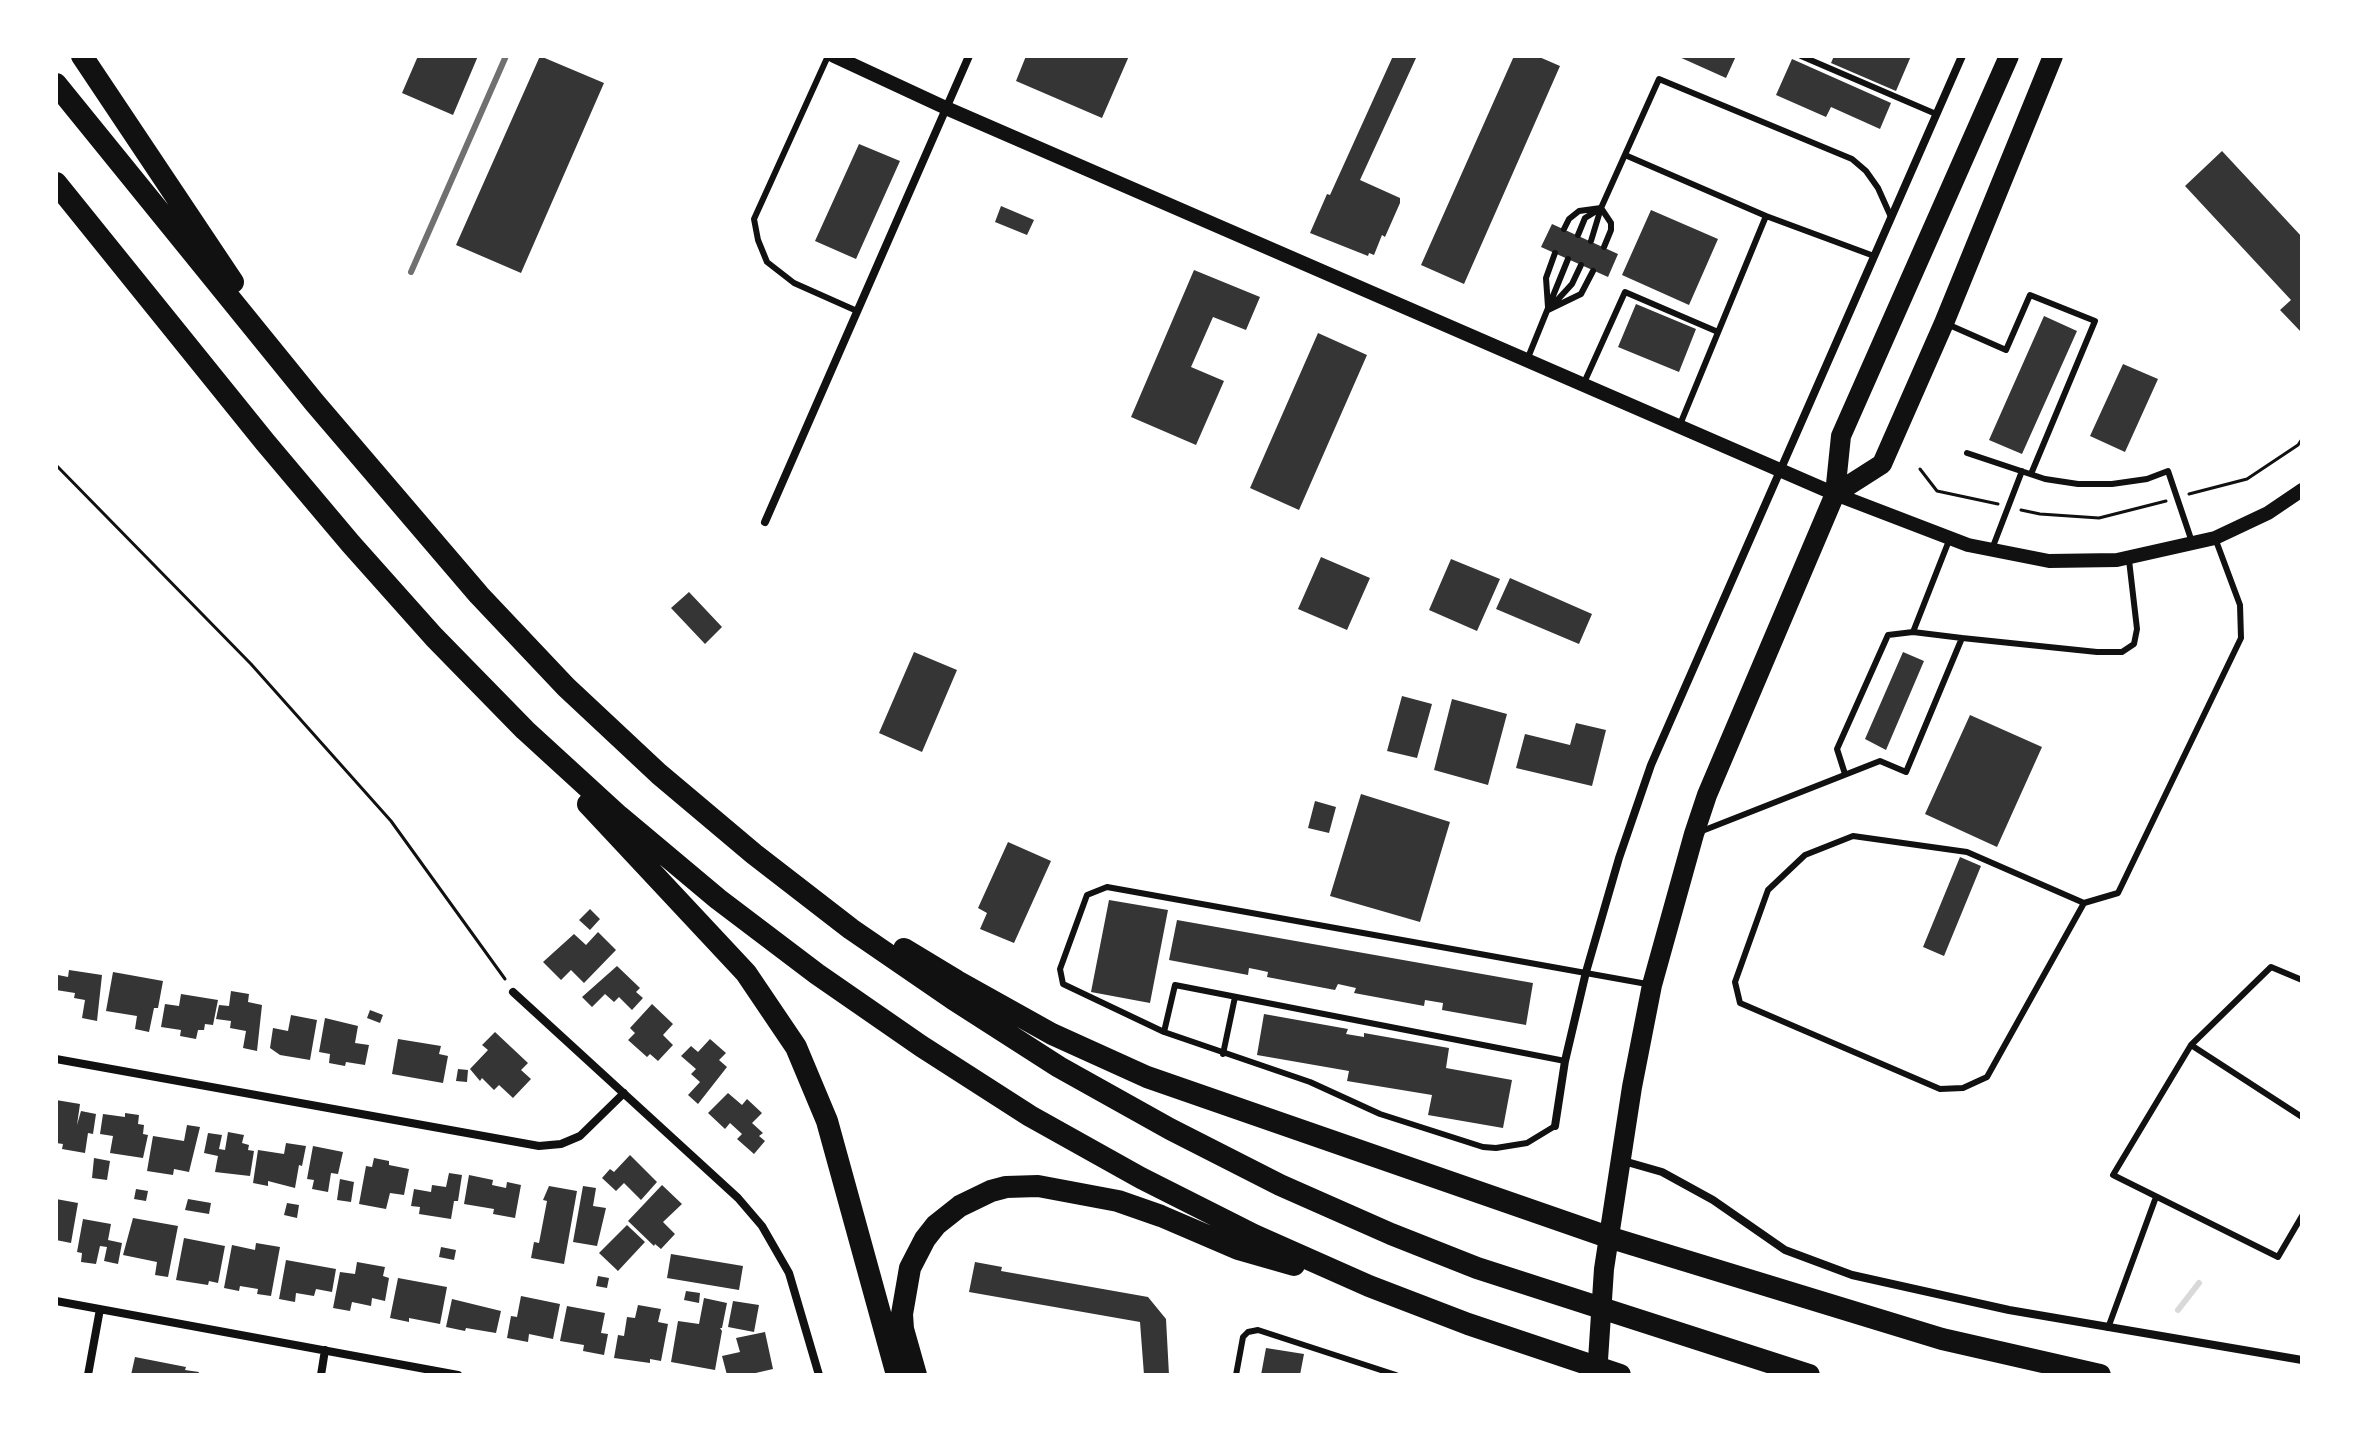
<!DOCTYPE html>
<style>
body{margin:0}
#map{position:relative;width:2358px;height:1431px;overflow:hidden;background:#fff;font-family:Spectral,serif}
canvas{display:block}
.frame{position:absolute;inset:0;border:58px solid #fff;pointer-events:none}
</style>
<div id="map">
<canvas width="2358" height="1431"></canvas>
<div class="frame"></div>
</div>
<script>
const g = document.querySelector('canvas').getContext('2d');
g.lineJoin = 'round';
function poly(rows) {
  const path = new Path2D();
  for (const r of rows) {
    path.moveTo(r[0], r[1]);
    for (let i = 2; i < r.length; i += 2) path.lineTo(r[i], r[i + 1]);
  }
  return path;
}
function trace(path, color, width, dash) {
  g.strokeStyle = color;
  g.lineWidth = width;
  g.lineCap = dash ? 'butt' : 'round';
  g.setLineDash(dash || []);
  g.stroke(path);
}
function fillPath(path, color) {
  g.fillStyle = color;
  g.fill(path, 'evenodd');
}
const stream = poly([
 [2178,1310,2199,1283]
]);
const building = poly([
 [418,56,478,56,453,115,402,93],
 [540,56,604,83,521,273,456,245],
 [1026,56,1129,56,1102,118,1016,81],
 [1393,56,1416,58,1360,180,1400,198,1400,203,1385,237,1382,235,1374,255,1369,253,1368,256,1310,233,1327,194,1330,195],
 [1514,56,1537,56,1560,66,1464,284,1421,265],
 [1677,56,1736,56,1726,78],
 [1834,56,1911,56,1896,91,1831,63],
 [1792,59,1891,103,1880,129,1831,107,1826,117,1776,95],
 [859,144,900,161,856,259,815,241],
 [2222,151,2302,237,2302,333,2280,310,2291,300,2185,186],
 [1001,206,1034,220,1027,235,995,222],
 [1651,210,1718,239,1689,305,1622,275],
 [1552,224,1618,254,1608,277,1541,247],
 [1194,270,1260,297,1246,330,1213,317,1191,367,1224,381,1196,445,1131,417],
 [1636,304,1696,329,1679,372,1618,347],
 [2044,316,2077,331,2022,454,1989,440],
 [1318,333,1367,355,1299,510,1250,488],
 [2123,364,2158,379,2125,452,2090,436],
 [1321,557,1370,578,1347,630,1298,609],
 [1451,559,1500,579,1477,631,1429,610],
 [1510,578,1592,614,1579,644,1496,609],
 [689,592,722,627,705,644,671,608],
 [914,652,957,670,922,752,879,733],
 [1903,652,1924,661,1886,750,1865,739],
 [1402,696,1432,704,1417,758,1387,751],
 [1452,699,1507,714,1488,785,1434,770],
 [1970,715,2042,747,1997,847,1925,814],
 [1576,723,1606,730,1592,786,1516,768,1525,734,1570,745],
 [1361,794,1450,822,1420,922,1330,896],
 [1315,801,1336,807,1329,833,1308,828],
 [1008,842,1051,861,1014,943,980,929,987,913,978,908],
 [1960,857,1981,866,1944,956,1923,947],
 [1109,900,1168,910,1150,1003,1091,992],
 [590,909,600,919,590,930,579,920],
 [1177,920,1533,983,1526,1025,1442,1010,1443,1003,1425,1000,1424,1006,1354,993,1356,988,1338,984,1335,990,1267,977,1268,972,1259,970,1249,968,1248,975,1169,960],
 [598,932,616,950,584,983,571,970,561,980,543,962,574,934,586,945],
 [617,966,640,988,636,992,643,998,632,1010,619,997,614,1002,605,994,592,1007,582,997],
 [69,970,102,975,97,1021,82,1018,85,1000,74,998,75,993,56,990,58,975,68,977],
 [113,972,163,981,158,1008,154,1008,149,1032,135,1029,137,1016,106,1011],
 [231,991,249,994,248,1002,262,1005,257,1051,243,1048,246,1031,230,1028,231,1021,216,1019,219,1005,229,1006],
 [181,994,218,1000,213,1025,205,1024,204,1030,198,1030,196,1039,180,1036,181,1030,161,1027,165,1004,179,1006],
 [652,1004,673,1024,663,1035,673,1045,658,1061,650,1054,647,1057,628,1040,635,1033,630,1028],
 [370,1010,383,1015,380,1023,367,1018],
 [1264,1014,1348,1029,1346,1034,1364,1037,1364,1033,1449,1048,1446,1068,1512,1080,1503,1128,1428,1115,1432,1095,1347,1081,1349,1071,1257,1055],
 [291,1015,317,1020,310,1060,280,1055,270,1048,273,1028,288,1031],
 [325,1018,358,1026,355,1043,369,1045,365,1065,346,1062,345,1066,329,1063,330,1054,319,1052],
 [495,1032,528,1063,521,1070,531,1079,513,1098,499,1085,494,1090,482,1078,480,1081,470,1069,488,1050,482,1045],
 [398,1039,441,1046,439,1054,448,1056,443,1083,392,1074],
 [710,1039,726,1053,719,1060,727,1067,698,1104,688,1095,700,1082,691,1074,696,1069,681,1056,691,1046,698,1052],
 [458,1069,468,1070,467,1082,456,1081],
 [728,1093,742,1105,747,1099,762,1113,752,1123,763,1133,759,1136,765,1141,754,1154,737,1139,742,1134,730,1123,725,1129,708,1113],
 [56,1100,80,1104,77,1125,81,1111,96,1114,93,1134,88,1133,85,1153,62,1149,63,1144,56,1143],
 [125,1113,139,1115,138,1124,144,1125,143,1134,148,1135,143,1158,110,1153,113,1136,100,1134,103,1114,125,1117],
 [187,1125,200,1127,189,1172,174,1169,173,1175,147,1171,153,1136,184,1141],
 [228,1132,244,1135,242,1143,249,1145,248,1150,254,1151,250,1176,215,1172,218,1156,204,1153,208,1133,222,1135,219,1149,225,1150],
 [286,1143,306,1146,302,1166,299,1165,295,1188,268,1181,268,1186,253,1183,258,1150,284,1154],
 [313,1146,343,1152,338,1174,331,1173,328,1192,312,1189,314,1180,307,1179],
 [630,1155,657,1182,641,1200,624,1183,616,1191,602,1178,610,1169,614,1172],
 [94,1158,110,1161,107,1180,92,1178],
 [374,1158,389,1161,389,1165,409,1169,404,1195,390,1193,386,1209,359,1204,366,1166,372,1167],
 [449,1173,462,1175,458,1201,454,1201,451,1219,419,1214,420,1207,411,1206,414,1189,431,1192,432,1185,446,1187],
 [469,1175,493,1180,492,1185,506,1188,507,1182,521,1185,515,1218,493,1214,494,1209,464,1204],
 [340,1179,354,1182,351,1202,337,1200],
 [662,1185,682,1204,663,1222,675,1234,661,1249,655,1244,654,1246,628,1221],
 [549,1186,577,1191,564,1264,531,1258,534,1242,539,1243,547,1201,543,1200],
 [583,1186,596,1188,593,1206,606,1208,597,1246,573,1242],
 [136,1189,148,1191,146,1201,134,1199],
 [56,1199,78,1203,71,1243,56,1240],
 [188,1199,211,1203,209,1214,185,1210],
 [287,1203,299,1205,297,1218,284,1215],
 [133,1218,178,1226,168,1277,155,1275,157,1262,123,1255],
 [83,1219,111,1224,108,1240,122,1243,118,1264,104,1261,107,1247,100,1246,96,1264,81,1262,82,1253,77,1252],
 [627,1225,645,1242,618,1271,599,1253],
 [184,1238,225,1246,218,1283,209,1281,208,1285,176,1280],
 [256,1243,280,1247,271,1296,257,1294,258,1289,240,1286,239,1291,224,1288,232,1245,255,1250],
 [441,1247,456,1250,454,1260,439,1257],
 [671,1254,743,1266,739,1290,667,1278],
 [286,1260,336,1269,332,1292,316,1289,314,1296,296,1293,295,1302,279,1299],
 [357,1262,385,1267,383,1276,389,1278,385,1301,372,1298,371,1306,352,1302,350,1311,333,1308,340,1272,355,1274],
 [975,1262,1002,1267,1001,1271,1148,1297,1166,1319,1169,1375,1144,1375,1140,1322,969,1292],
 [598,1276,609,1278,607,1288,596,1286],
 [398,1278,447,1287,440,1324,409,1318,409,1322,390,1318],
 [686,1291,700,1293,699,1303,684,1300],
 [521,1296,560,1304,553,1339,529,1334,528,1342,507,1338,511,1316,517,1317],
 [704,1298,727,1303,722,1328,720,1328,722,1331,715,1370,671,1362,678,1321,699,1324],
 [452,1299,501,1311,496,1333,466,1328,465,1331,446,1327],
 [733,1301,759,1305,754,1332,728,1327],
 [638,1305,661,1309,658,1322,668,1324,661,1361,650,1359,650,1363,614,1358,618,1335,624,1336,627,1317,635,1318],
 [567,1306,605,1313,601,1333,608,1334,604,1355,583,1351,584,1345,560,1341],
 [765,1332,773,1369,747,1375,727,1375,722,1356,740,1352,736,1338],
 [1266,1348,1304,1354,1300,1375,1261,1375],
 [135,1357,186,1367,185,1370,199,1372,198,1375,131,1375]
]);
const path = poly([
 [56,465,251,664,391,821,505,979],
 [1920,469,1937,491,1998,504],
 [2189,494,2247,479,2298,445,2302,439],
 [2021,510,2040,514,2099,518,2166,501]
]);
const service = poly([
 [828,56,754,219,758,240,767,262,794,283,857,311],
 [1801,56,1936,114],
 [1625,155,1766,216],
 [1601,208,1611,223,1611,230,1604,247],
 [1564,229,1569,219,1579,211,1601,208],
 [1578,235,1585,218,1598,210],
 [1591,241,1601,208,1659,79,1852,159,1866,171,1878,188,1891,217],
 [1548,307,1546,278,1555,253],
 [1550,308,1572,284,1581,265],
 [1548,310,1581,294,1593,271],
 [1947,324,2006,350,2030,295,2095,321,2031,474],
 [1527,360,1568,259],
 [1583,385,1625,292,1718,332],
 [1679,427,1766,216,1874,256],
 [1967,453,2045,479,2078,484,2112,484,2147,479,2168,471,2192,542],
 [1992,549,2022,471],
 [1913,632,1962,638],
 [1845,774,1837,749,1888,635,1913,632,1950,538],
 [1702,831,1880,761,1906,772,1962,638,2097,652,2122,652,2134,644,2137,629,2129,560],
 [2084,903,1987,1077,1963,1088,1940,1089,1740,1003,1735,982,1768,890,1805,855,1853,836,1967,852,2084,903,2118,893,2241,638,2240,605,2215,538],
 [2302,980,2271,967,2191,1045,2113,1175,2278,1257,2302,1216],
 [1164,1032,1063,984,1060,969,1087,895,1107,887,1647,984],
 [2191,1045,2302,1117],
 [1223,1054,1235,997],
 [1555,1126,1527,1143,1496,1148,1483,1147,1380,1114,1310,1082,1164,1032,1175,985,1565,1061],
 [2108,1328,2156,1197],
 [1236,1375,1243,1337,1248,1332,1258,1330,1396,1375]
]);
const minor = poly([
 [765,522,969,56],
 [513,992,738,1198,762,1226,789,1273,819,1375],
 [56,1059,539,1146,561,1144,580,1136,624,1093],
 [1555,1126,1565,1061,1586,972,1619,858,1651,765,1962,56],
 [1620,1160,1662,1172,1713,1200,1785,1250,1852,1275,2009,1310,2302,1360],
 [56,1301,458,1375],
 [88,1375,100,1309],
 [321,1375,325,1350]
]);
const tertiary = poly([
 [834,56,946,108,1835,494,1968,545,2049,561,2117,560,2215,538,2268,513,2302,490]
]);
const trunk = poly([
 [1835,494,1882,464,1944,323,2053,56],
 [1597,1375,1604,1269,1632,1087,1652,985,1694,834,1707,795,1835,494,1841,436,2009,56]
]);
const motorway = poly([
 [82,56,233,282],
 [56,84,314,402,479,595,566,687,659,774,754,854,851,929,953,999,1059,1067,1170,1129,1280,1185,1391,1234,1477,1268,1809,1375],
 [56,183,265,442,351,544,434,637,525,730,619,816,718,899,817,974,921,1046,1030,1116,1141,1178,1254,1235,1369,1286,1468,1324,1620,1375],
 [588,804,746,973,796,1047,827,1121,897,1375],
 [904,949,957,981,1052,1034,1147,1077,1608,1237,1942,1339,2100,1375],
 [916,1375,903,1329,902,1314,910,1268,925,1239,936,1225,960,1206,991,1191,1006,1187,1038,1186,1118,1201,1161,1216,1238,1249,1294,1265]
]);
const rail = poly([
 [411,272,506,56]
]);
trace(stream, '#d9d9d9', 6);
fillPath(building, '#353535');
trace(path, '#111', 3);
trace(service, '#111', 6);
trace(minor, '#111', 8);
trace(tertiary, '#111', 14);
trace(trunk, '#111', 20);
trace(motorway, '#111', 22);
trace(rail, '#707070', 6);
</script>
